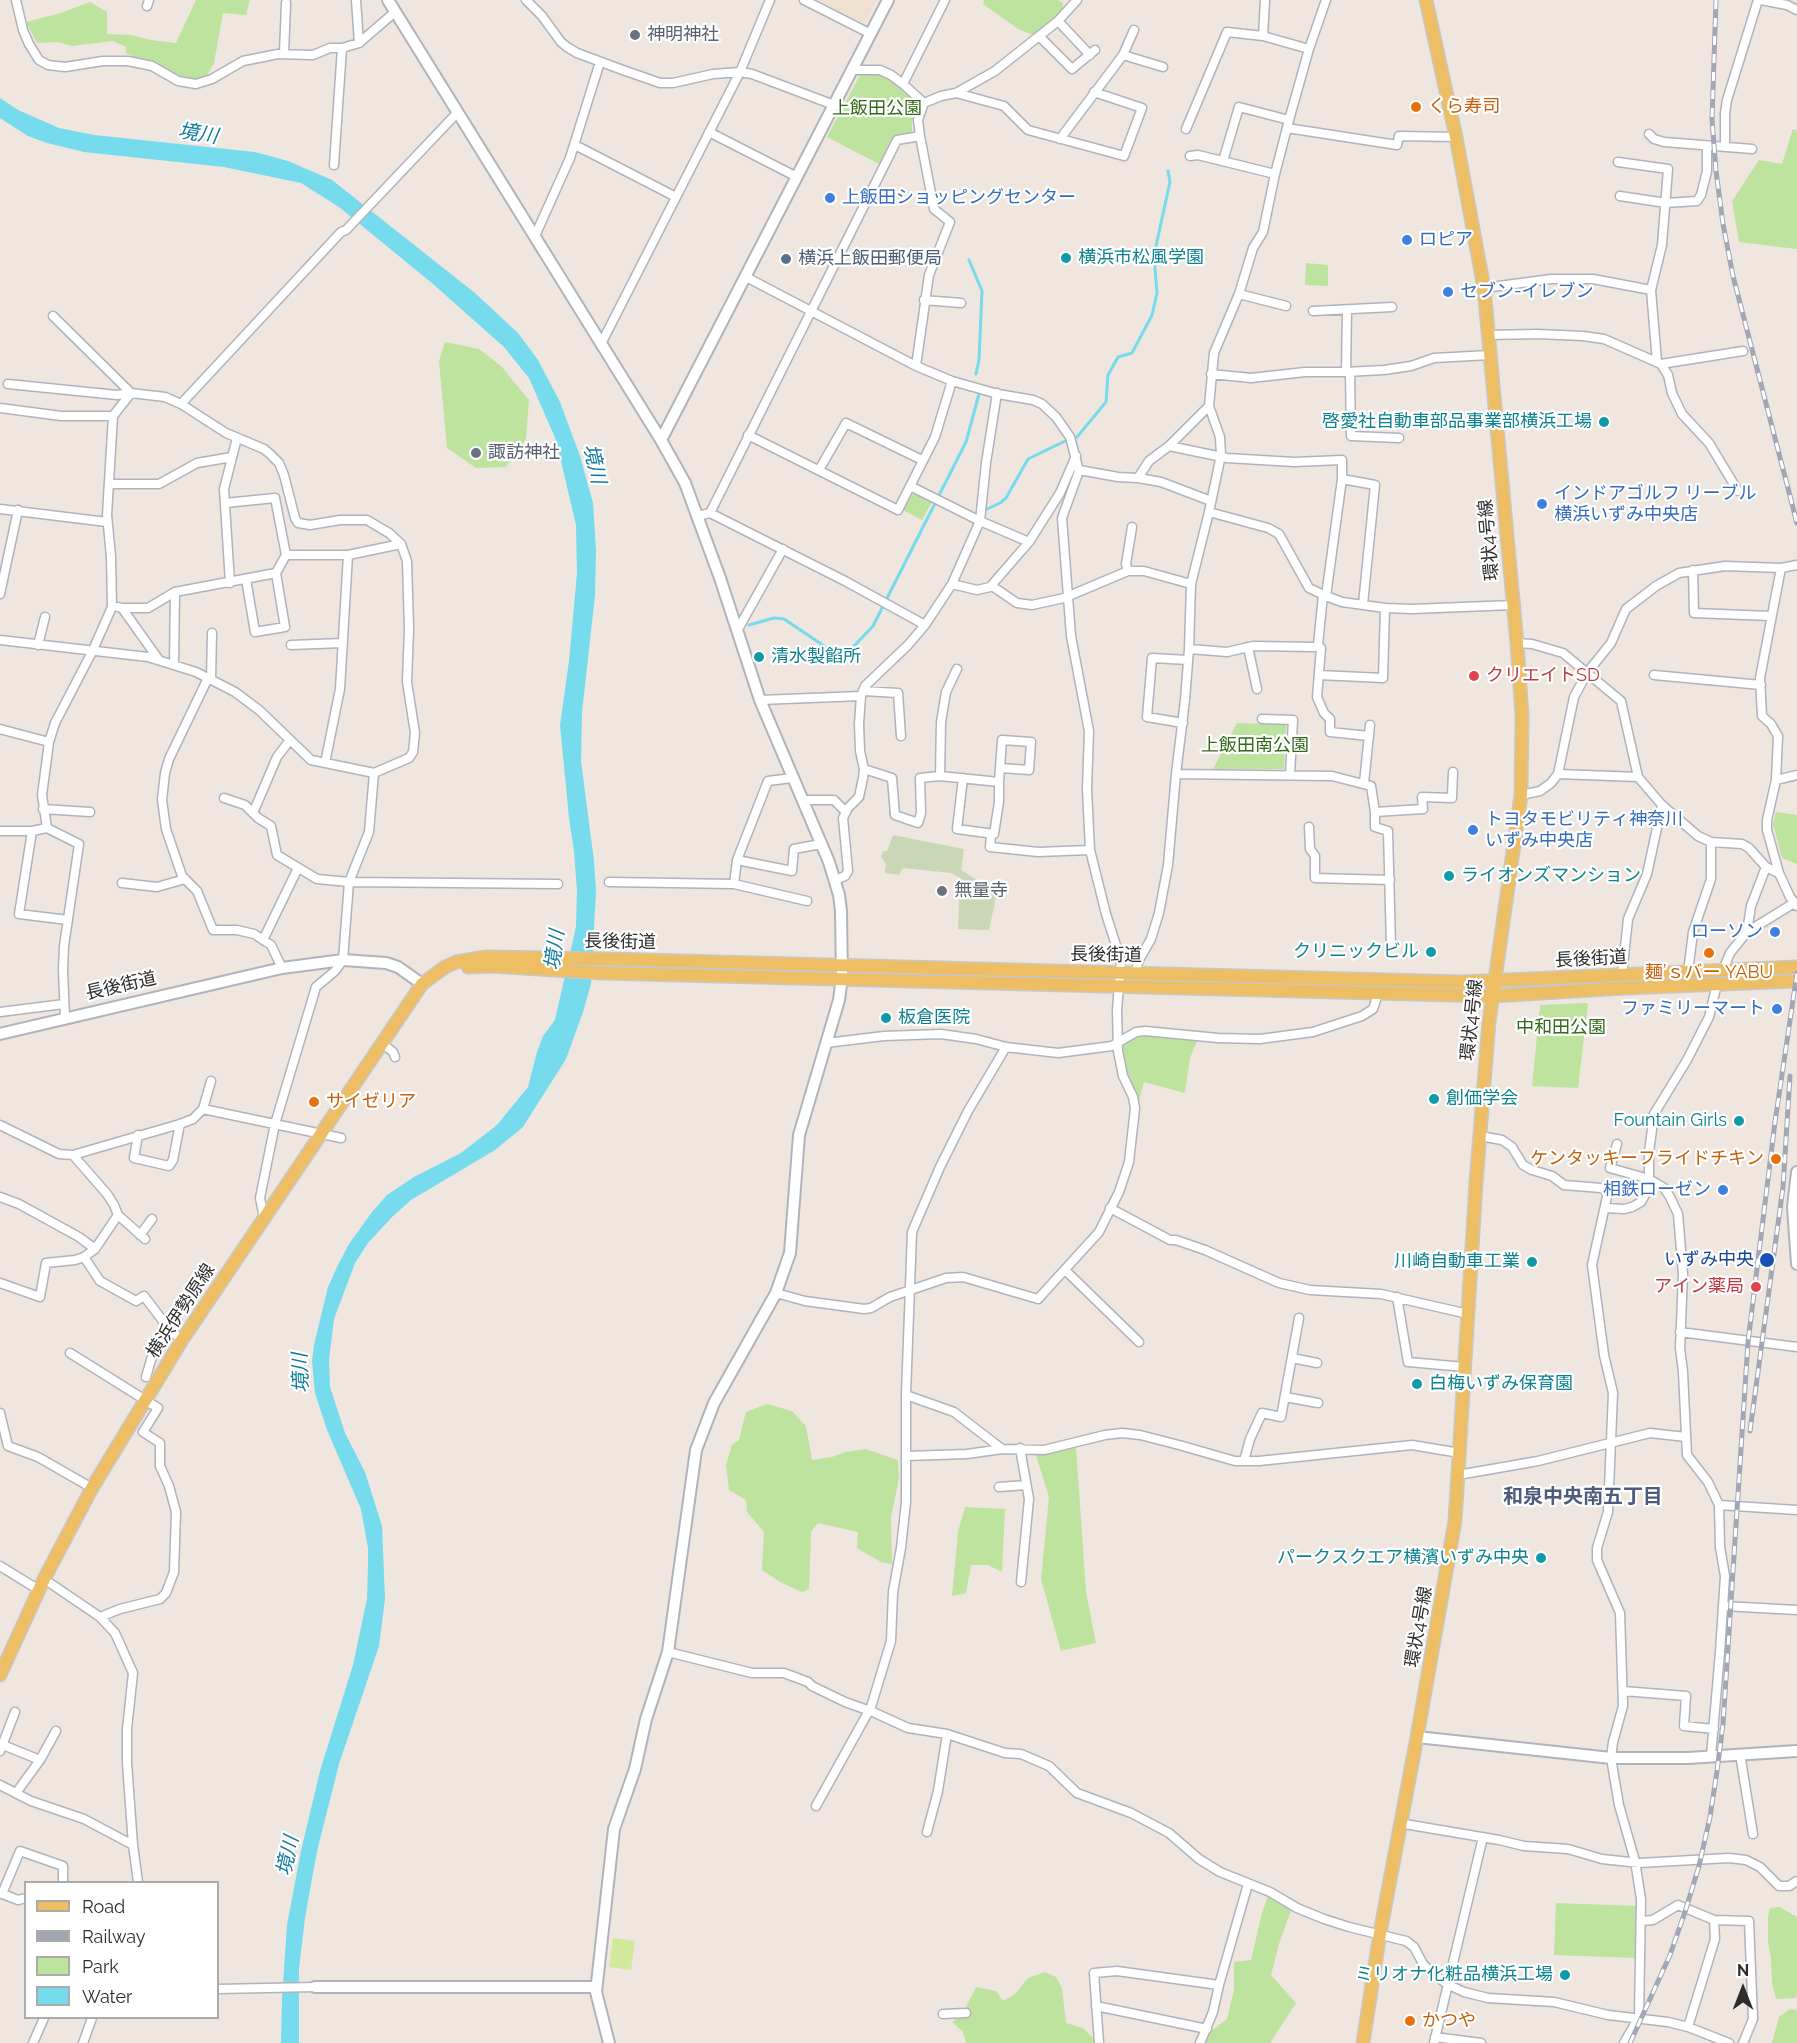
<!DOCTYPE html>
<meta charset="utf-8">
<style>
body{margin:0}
#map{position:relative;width:1797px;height:2043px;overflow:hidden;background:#eee6df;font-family:Raleway,sans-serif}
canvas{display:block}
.legend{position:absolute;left:24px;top:1881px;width:195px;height:138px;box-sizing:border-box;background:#fff;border:2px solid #ababab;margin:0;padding:8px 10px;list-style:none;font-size:18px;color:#2d2d2d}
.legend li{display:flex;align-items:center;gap:12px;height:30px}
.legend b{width:30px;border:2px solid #ababab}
.north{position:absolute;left:1713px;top:1959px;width:60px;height:60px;-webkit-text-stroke:4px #fff;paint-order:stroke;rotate:0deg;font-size:16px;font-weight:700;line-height:24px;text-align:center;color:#2d2d2d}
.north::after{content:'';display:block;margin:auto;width:21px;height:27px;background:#2d2d2d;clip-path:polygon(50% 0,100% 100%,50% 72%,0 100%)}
</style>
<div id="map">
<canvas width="1797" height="2043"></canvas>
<ul class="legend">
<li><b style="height:8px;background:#eebe64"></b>Road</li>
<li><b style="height:8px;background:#a2a7b6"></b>Railway</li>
<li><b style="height:16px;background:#bde39e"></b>Park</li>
<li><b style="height:16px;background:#75dbed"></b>Water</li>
</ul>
<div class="north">N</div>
</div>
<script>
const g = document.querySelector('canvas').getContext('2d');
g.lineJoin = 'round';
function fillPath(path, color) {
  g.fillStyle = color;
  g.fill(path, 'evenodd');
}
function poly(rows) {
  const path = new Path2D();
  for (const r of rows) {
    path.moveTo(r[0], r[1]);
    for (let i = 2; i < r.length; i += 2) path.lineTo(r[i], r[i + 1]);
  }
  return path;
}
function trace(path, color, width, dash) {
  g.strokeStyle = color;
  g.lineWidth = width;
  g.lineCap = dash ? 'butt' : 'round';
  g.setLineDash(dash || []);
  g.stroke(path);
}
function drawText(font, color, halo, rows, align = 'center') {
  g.font = font + ' Raleway,"Noto Sans JP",sans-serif';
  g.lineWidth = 4.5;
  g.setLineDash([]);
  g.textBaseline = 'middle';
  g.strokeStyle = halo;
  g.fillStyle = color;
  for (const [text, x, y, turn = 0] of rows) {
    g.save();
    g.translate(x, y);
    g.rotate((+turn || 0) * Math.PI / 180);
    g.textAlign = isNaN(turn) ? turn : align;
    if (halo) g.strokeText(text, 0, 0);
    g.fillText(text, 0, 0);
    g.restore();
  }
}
const education = poly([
 [818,0,876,0,866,20,861,22]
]);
const green = poly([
 [196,0,250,0,246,15,223,13,214,63,207,75,193,80,170,73,126,53,126,47,113,41,72,46,58,42,37,43,26,22,61,13,90,2,107,12,107,34,131,35,151,40,176,43],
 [984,0,1058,0,1063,3,1063,11,1033,35,1018,29,983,4],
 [861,73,878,74,885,77,897,84,919,103,912,122,912,133,893,136,879,164,827,137],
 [1793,129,1797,131,1797,249,1739,242,1732,201,1759,160,1782,164],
 [1306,263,1328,265,1328,286,1305,285],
 [445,342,479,349,501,366,529,400,526,439,506,467,476,468,447,448,439,361],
 [915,491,933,500,922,520,903,510],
 [1237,723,1286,725,1284,769,1213,769],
 [1776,812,1797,815,1797,864,1782,858,1773,824],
 [1588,1003,1578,1088,1532,1086,1540,1005],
 [1152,1035,1197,1041,1190,1058,1185,1093,1144,1082,1138,1105,1122,1068,1119,1046,1140,1036],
 [767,1404,792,1411,806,1426,812,1460,832,1457,845,1452,866,1449,898,1460,899,1478,891,1518,892,1564,881,1562,857,1548,858,1532,818,1523,811,1532,809,1589,802,1592,780,1582,762,1570,764,1532,747,1512,746,1500,729,1490,726,1465,732,1445,739,1440,746,1412],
 [1076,1447,1086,1592,1096,1643,1061,1651,1041,1579,1049,1497,1036,1455],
 [965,1507,1005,1509,1002,1572,988,1565,971,1565,966,1593,952,1596,958,1532],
 [1268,1896,1291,1911,1279,1944,1271,1975,1296,2003,1270,2043,1206,2043,1209,2033,1227,2019,1234,1990,1234,1962,1251,1960,1262,1913],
 [1556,1903,1637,1906,1635,1958,1554,1955],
 [1780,1907,1797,1917,1797,1995,1795,1998,1776,1999,1772,1983,1771,1959,1768,1942,1768,1917,1770,1908],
 [1045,1972,1056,1977,1062,1988,1066,2023,1083,2028,1093,2038,1094,2043,966,2043,963,2032,952,2022,963,2013,976,1987,996,1991,1003,2001,1015,1994,1028,1978],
 [1790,2009,1797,2010,1797,2043,1772,2043,1779,2017]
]);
const cemetery = poly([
 [893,835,964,849,961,870,997,893,989,930,958,929,960,878,951,873,903,868,899,875,885,873,886,864,881,857,883,851,887,851]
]);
const pitch = poly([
 [613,1938,635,1941,631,1970,609,1967]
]);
const water = poly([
 [0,98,18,110,59,128,94,135,255,152,288,161,332,180,475,293,518,333,538,360,560,402,580,456,593,503,596,551,595,595,582,712,581,761,594,861,596,891,591,984,583,1012,566,1059,523,1127,495,1150,411,1200,392,1217,368,1243,355,1263,334,1319,329,1360,330,1387,345,1433,365,1472,382,1526,385,1599,379,1646,339,1764,317,1851,305,1918,299,1968,299,2043,281,2043,282,1999,287,1925,301,1851,320,1771,353,1665,367,1599,368,1564,368,1548,361,1509,327,1430,315,1393,312,1361,314,1345,328,1287,337,1267,349,1244,372,1212,387,1195,414,1177,461,1153,497,1125,528,1087,537,1052,543,1036,555,1020,576,927,577,891,574,851,569,818,560,725,569,661,577,573,576,525,556,440,529,378,504,347,433,284,339,207,301,183,224,167,84,152,47,143,28,136,0,118]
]);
const stream = poly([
 [969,260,982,291,979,360,976,374],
 [1077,437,1106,402,1108,375,1118,357,1132,353,1152,315,1157,293,1154,255,1170,182,1168,171],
 [985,510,1000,503,1006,498,1028,459,1065,441],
 [749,625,774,618,784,619,842,658,857,643,873,626,966,442,979,394]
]);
const minor = poly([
 [16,0,23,30,29,44,39,60,48,65,65,67,103,61,128,61,152,66,178,81,196,84,212,79,243,61,278,54,313,55,330,48,342,48,359,43,395,12],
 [356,0,359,43],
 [526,0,542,16,561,42,567,47,577,53,620,69,660,83,673,83,713,74,740,72,752,74,834,105],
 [804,0,871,34],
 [1761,0,1787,5,1797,10],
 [147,6,149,0],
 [1058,21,1090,55],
 [1039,36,1072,69,1095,50],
 [1263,36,1265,0],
 [284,54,286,3],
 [1123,55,1163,67],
 [852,70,880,70,891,75,903,84,924,103],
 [903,84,945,0],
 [956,93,1004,106,1028,130,1124,156,1142,108,1094,92],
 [1287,128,1397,145,1399,136,1456,137],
 [1186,129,1227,32,1263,36,1309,49],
 [709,132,797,177],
 [1649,134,1654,139,1664,142,1752,149],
 [1060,139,1123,55,1134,30],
 [575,145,676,197],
 [1725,147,1725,113,1727,100,1758,0],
 [1190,156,1198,155,1275,174],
 [1223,161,1239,107,1289,120],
 [1618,162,1668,169,1662,245,1651,290,1657,362],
 [334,165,342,48],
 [1620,196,1666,203,1697,201,1701,195,1707,171,1707,146],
 [535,236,570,158,600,62],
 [746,277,916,366,952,381,998,394,1033,400,1042,404,1056,417,1070,437,1079,471,1062,518,1071,636,1089,731,1087,789,1090,850,1106,914,1121,961,1117,1010,1118,1051,1123,1076,1133,1097,1135,1108,1129,1162,1119,1192,1099,1232,1038,1299,963,1277,946,1278,890,1297,871,1308,864,1309,805,1301,776,1293],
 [1484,288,1551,279,1593,279,1651,290],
 [1239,294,1286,306],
 [924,300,961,303],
 [1313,311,1392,307],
 [1488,335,1537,334,1583,336,1604,339,1661,364,1668,375,1672,393,1682,414,1709,443,1738,491],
 [601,344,740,72,770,0],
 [1661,364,1743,351],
 [916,366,929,275,950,222,934,209,920,136],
 [1346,372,1347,310],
 [1350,372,1351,436,1399,438],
 [1211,374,1251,378,1305,372,1346,372,1384,370,1411,366,1434,358,1490,355],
 [8,384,117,395,131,393],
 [181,404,341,232,346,230,457,113],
 [1209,406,1220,437,1221,455,1209,512],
 [0,408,61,416,113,416],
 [748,435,898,510,935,437,952,381],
 [1169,446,1227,458,1294,462,1342,460,1342,479,1326,596],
 [819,470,846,423,922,460],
 [1079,470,1118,477,1138,478,1149,461,1169,446,1209,406,1214,353,1239,294,1253,248,1263,232,1275,174,1289,120,1309,49,1326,0],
 [1138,478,1161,482,1211,501],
 [1342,479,1375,485,1363,604],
 [109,484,159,484,197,463,232,457],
 [910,486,980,521,1029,542,1060,493,1076,456],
 [225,503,275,498,286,555],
 [0,509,107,522],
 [710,513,897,140,920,136,918,120,924,103,941,96,956,93,995,71,1058,21,1077,0],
 [698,516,710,513,845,581,925,625],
 [1781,568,1760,678,1762,716,1771,724,1778,736,1776,780,1767,820,1767,830,1779,873,1790,897,1797,906],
 [1693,570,1694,613,1770,616],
 [1128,571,1126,564,1132,527],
 [246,579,255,632,285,627,276,573],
 [230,583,224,489,237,438],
 [952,584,977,590,990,587,1029,542],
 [992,586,1017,603,1032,605,1064,598,1128,571,1144,571,1191,584],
 [0,594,18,510],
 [1323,595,1318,645,1321,648,1317,697,1324,713,1330,719,1330,732,1369,736],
 [118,607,122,608,159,660],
 [122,608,148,608,175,592,276,573,286,555,348,555,401,544],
 [737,631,783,549],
 [0,640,148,657,196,672,235,692,259,710,311,760,374,773,409,758,413,752,415,733,407,682,409,629,407,561,401,544,389,533,367,520,340,520,310,525,298,523,295,518,284,475,279,463,270,454,264,449,226,433,181,404,165,397,131,393,53,316],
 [1517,643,1532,644,1563,653,1621,701,1638,777],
 [38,645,45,617],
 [291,645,343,643],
 [1248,647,1257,689],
 [1189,649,1227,652,1253,646,1315,647,1318,645],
 [174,665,175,592],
 [1319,675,1383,678,1385,608],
 [1654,675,1761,685],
 [208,678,169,759,165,773,162,800,166,829,182,876,197,891,213,930,237,930,254,934,271,945,282,968],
 [211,680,212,633],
 [863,691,898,693,901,736],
 [760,700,861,696,865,686,908,645,925,625,952,584,980,521,986,463,997,393],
 [1262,719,1293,720,1290,775],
 [1183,723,1147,717,1152,658,1188,660],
 [0,729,49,742],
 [325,763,340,689,348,555],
 [864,769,892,778,895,815,918,823,921,813,920,778,940,776,999,782],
 [1176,774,1332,776,1371,786,1375,812,1375,827,1388,831,1391,946],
 [1558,774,1638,777,1662,805,1698,836,1711,842,1742,844,1749,848,1766,867,1779,873],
 [940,776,941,722,946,692,957,669],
 [963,778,957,829,994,834,999,802,999,782,1002,740,1031,742,1029,770,1001,768],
 [1776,780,1797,775],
 [1364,783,1370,725],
 [1521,795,1540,791,1551,783,1558,774,1574,697,1587,673,1611,643,1626,609,1634,603,1656,586,1679,573,1725,566,1781,568,1797,565],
 [224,798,245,805,258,818,271,826,277,855,317,879,349,882,558,884],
 [802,800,834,800,846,812],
 [43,809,90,812],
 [1375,812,1423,809,1422,797,1452,798,1453,772],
 [253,813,277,757,290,740],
 [1309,827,1310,849,1315,856,1315,878,1390,880],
 [47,828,42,795,49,742,55,723,92,652,112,607,111,557,107,515,113,416,131,393],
 [0,831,32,831,47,828,79,844,64,946,63,970,65,1018],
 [32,831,19,914,68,920],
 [991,834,990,847,1038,852,1090,850],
 [737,860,792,871,794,849,821,844],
 [835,880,845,876,848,871,843,818,848,808,859,797,863,778,864,769,860,751,859,724,861,696],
 [609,882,734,884,807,901],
 [122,883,157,887,185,879],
 [734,884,737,860,768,781,792,778],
 [1747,932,1751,906,1766,867],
 [263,940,298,868],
 [1723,970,1730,953,1747,932,1794,903],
 [1688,972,1693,932,1711,879,1711,842],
 [1135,973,1139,960,1151,939,1159,913,1168,865,1176,774,1185,700,1189,649,1191,584,1209,512,1268,528,1279,534,1309,588,1326,596,1342,602,1385,608,1412,609,1513,605],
 [1622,975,1628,919,1647,874,1662,805],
 [0,1012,64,1004],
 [826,1043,884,1036,941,1034,976,1039,1006,1047,1058,1053,1112,1046,1136,1032,1145,1031,1218,1038,1260,1039,1313,1032,1362,1016,1373,1009,1378,994],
 [383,1044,393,1052,395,1057],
 [203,1109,211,1081],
 [0,1125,59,1154,73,1155,107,1194,114,1205,118,1215,95,1249],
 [138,1135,134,1158,169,1166,173,1160,180,1124],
 [1480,1136,1502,1140,1512,1147,1523,1165,1532,1170,1552,1176,1564,1185,1601,1188,1608,1192,1592,1265,1604,1355,1613,1393,1608,1512,1597,1548,1597,1560,1620,1613,1623,1706,1613,1742,1611,1758,1619,1805,1635,1861,1641,1899,1639,2017,1624,2043],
 [1617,1144,1610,1168,1649,1179,1664,1188,1670,1197,1678,1214,1683,1274,1680,1348,1683,1372,1687,1455,1708,1482,1719,1505,1720,1547,1725,1576,1720,1652,1711,1756],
 [73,1155,180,1124,193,1119,203,1109,341,1138],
 [0,1197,19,1204,79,1237,95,1249,84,1257,100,1281,136,1301,144,1296,169,1329,182,1340],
 [1110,1208,1170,1240,1176,1240,1205,1250,1279,1283,1310,1290,1381,1294,1468,1314],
 [1605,1208,1624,1209,1632,1207,1641,1202,1646,1193,1649,1179,1649,1152,1654,1114,1687,1060,1709,1017,1717,984],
 [118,1215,145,1239],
 [264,1218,260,1198,275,1124,316,987,335,971,343,960,349,882,369,832,374,773],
 [140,1235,152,1219],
 [1065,1270,1139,1342],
 [0,1283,40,1297,46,1263,75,1260,84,1257],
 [1397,1297,1408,1362,1465,1367],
 [1680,1332,1797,1347],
 [70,1353,158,1408,143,1432,160,1443,160,1466,169,1486,176,1512,174,1572,166,1593,160,1599,120,1609,100,1617],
 [1292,1358,1317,1363],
 [146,1377,156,1343,169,1329],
 [906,1395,954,1412,1002,1449],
 [1285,1397,1318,1403],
 [0,1413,8,1446,38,1457,92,1488],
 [1020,1448,1029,1499,1021,1582],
 [906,1456,967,1454,1002,1449,1044,1450,1105,1435,1122,1433,1140,1435,1179,1445,1235,1461,1259,1461,1412,1445,1460,1453],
 [1244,1461,1250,1439,1262,1413,1281,1417,1299,1318],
 [1458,1475,1538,1461,1650,1433,1686,1437],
 [999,1487,1026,1485],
 [1719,1505,1797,1510],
 [0,1566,39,1590],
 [44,1579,100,1617,115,1633,133,1673,127,1729,127,1763,133,1845,138,1882],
 [1724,1606,1797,1610],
 [668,1652,752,1673,784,1673,808,1682,812,1686,845,1702,873,1712,908,1728,947,1734,1005,1753,1021,1754,1049,1766,1077,1793,1131,1813,1169,1833,1199,1859,1220,1872,1270,1892,1297,1908,1324,1919,1349,1927,1406,1941,1414,1947,1423,1964,1432,1973,1447,1984,1464,1992,1488,1998,1554,2002,1608,2015,1668,2022,1688,2027,1729,2043],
 [1623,1691,1686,1696,1684,1726,1714,1729],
 [3,1745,40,1760],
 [0,1751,15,1712],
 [1740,1754,1753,1834],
 [0,1785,31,1801,84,1819,133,1845],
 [16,1793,40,1760,56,1731],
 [816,1806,871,1707,891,1641,893,1592,901,1548,906,1502,906,1395,912,1232,940,1167,968,1111,1006,1047],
 [1399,1823,1499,1840,1524,1846,1568,1849,1602,1859,1639,1863,1729,1858,1746,1860,1760,1867,1779,1886,1789,1886,1797,1881],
 [927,1832,938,1791,947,1734],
 [0,1893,18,1900,26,1898],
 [2,1894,20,1851,63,1866,63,1882],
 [1642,1921,1653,1920,1678,1905,1714,1920],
 [218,1989,315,1987],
 [1096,2006,1207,2029],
 [943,2014,966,2013],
 [1688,2027,1715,1939,1714,1920,1749,1921,1753,2019,1743,2043],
 [1435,2037,1481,2043],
 [33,2043,44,2018],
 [83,2043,92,2018],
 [1099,2043,1094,1973,1117,1971,1219,1985,1248,1884],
 [1200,2043,1213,2012,1219,1985],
 [1434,2043,1483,1837]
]);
const tertiary = poly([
 [388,0,661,440,685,483,720,578,760,700,829,862,839,895,841,911,842,977,839,1000,799,1135,790,1253,776,1293,714,1403,696,1450,668,1652,646,1719,635,1769,614,1829,596,1992,609,2043],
 [661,440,888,0],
 [0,1034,282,968,343,960,386,963,398,967,422,984],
 [1797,1172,1793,1207,1797,1264],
 [1417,1737,1611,1758,1688,1758,1797,1751],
 [315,1987,596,1987]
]);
const primary = poly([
 [468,967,492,966,602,973,1492,996,1625,988,1797,981],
 [0,1675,44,1579,92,1488,182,1340,422,984,445,967,456,962,486,957,607,959,1462,982,1797,967],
 [1363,2043,1380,1933,1417,1737,1455,1521,1476,1183,1489,1022,1521,795,1522,716,1517,643,1484,288,1456,137,1426,0]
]);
const rail = poly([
 [1716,0,1712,119,1716,171,1723,224,1733,276,1797,523],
 [1750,1431,1783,1187,1790,1076],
 [1630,2043,1670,1955,1685,1912,1699,1866,1710,1817,1717,1771,1723,1724,1748,1342,1775,1122,1797,973]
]);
const markers = [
 [635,35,6,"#6b7280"],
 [1416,107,6,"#e8710a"],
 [830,198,6,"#3f7fe0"],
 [1407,240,6,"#3f7fe0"],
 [1066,258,6,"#0f9aa8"],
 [786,259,6,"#5c6f8a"],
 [1448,292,6,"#3f7fe0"],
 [1604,422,6,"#0f9aa8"],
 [476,453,6,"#6b7280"],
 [1542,504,6,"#3f7fe0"],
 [759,657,6,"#0f9aa8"],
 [1474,676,6,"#e0444e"],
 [1473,830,6,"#3f7fe0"],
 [1449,876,6,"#0f9aa8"],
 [942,891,6,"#6b7280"],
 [1775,932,6,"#3f7fe0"],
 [1431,952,6,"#0f9aa8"],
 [1709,953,6,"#e8710a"],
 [1777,1009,6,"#3f7fe0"],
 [886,1018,6,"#0f9aa8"],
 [1434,1099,6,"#0f9aa8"],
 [314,1102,6,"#e8710a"],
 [1739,1121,6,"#0f9aa8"],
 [1776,1159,6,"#e8710a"],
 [1723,1190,6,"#3f7fe0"],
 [1767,1260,8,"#1a4fb4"],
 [1532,1262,6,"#0f9aa8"],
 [1756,1287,6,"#e0444e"],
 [1417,1384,6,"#0f9aa8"],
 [1541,1558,6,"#0f9aa8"],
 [1565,1975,6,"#0f9aa8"],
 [1410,2021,6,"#e8710a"]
];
const worshipNames = [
 ["神明神社",647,35],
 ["諏訪神社",488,453],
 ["無量寺",954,891]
];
const foodNames = [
 ["くら寿司",1428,107],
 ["麺’ｓバー YABU",1709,973,"center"],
 ["サイゼリア",326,1102],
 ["ケンタッキーフライドチキン",1764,1159,"right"],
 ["かつや",1422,2021]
];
const parkNames = [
 ["上飯田公園",877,109],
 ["上飯田南公園",1255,746],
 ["中和田公園",1561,1028]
];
const shopNames = [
 ["上飯田ショッピングセンター",842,198],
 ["ロピア",1419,240],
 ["セブン-イレブン",1460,292],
 ["インドアゴルフ リーブル",1554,494],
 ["横浜いずみ中央店",1554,515],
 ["トヨタモビリティ神奈川",1485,820],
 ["いずみ中央店",1485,841],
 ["ローソン",1763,932,"right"],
 ["ファミリーマート",1765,1009,"right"],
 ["相鉄ローゼン",1711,1190,"right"]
];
const cultureNames = [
 ["横浜市松風学園",1078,258],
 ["啓愛社自動車部品事業部横浜工場",1592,422,"right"],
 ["清水製餡所",771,657],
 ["ライオンズマンション",1461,876],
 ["クリニックビル",1419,952,"right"],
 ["板倉医院",898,1018],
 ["創価学会",1446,1099],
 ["Fountain Girls",1727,1121,"right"],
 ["川崎自動車工業",1520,1262,"right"],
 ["白梅いずみ保育園",1429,1384],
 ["パークスクエア横濱いずみ中央",1529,1558,"right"],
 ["ミリオナ化粧品横浜工場",1553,1975,"right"]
];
const serviceNames = [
 ["横浜上飯田郵便局",798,259]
];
const streetNames = [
 ["環状4号線",1489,540,-95],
 ["長後街道",620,942,1],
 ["長後街道",1106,955,1],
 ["長後街道",1591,959,-3],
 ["長後街道",121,986,-13],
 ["環状4号線",1472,1020,-84],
 ["横浜伊勢原線",181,1311,-57],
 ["環状4号線",1419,1627,-80]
];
const healthNames = [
 ["クリエイトSD",1486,676],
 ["アイン薬局",1744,1287,"right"]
];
const transitNames = [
 ["いずみ中央",1754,1260]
];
const waterNames = [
 ["境川",198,134,9],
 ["境川",594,464,77],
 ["境川",555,950,-82],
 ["境川",301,1373,-92],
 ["境川",288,1856,-78]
];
const neighbourhoodNames = [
 ["和泉中央南五丁目",1583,1497]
];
fillPath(education, '#eee1d0');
fillPath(green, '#bde39e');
fillPath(cemetery, '#cad7b7');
fillPath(pitch, '#d1e99a');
fillPath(water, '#75dbed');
trace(stream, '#75dbed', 3);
trace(minor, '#b0b3bc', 11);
trace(tertiary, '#b0b3bc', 14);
trace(primary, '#c8c8c8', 15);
trace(minor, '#fff', 8);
trace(tertiary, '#fff', 10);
trace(primary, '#eebe64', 12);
trace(rail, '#a2a7b6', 5);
trace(rail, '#fff', 3, [9]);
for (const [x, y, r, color] of markers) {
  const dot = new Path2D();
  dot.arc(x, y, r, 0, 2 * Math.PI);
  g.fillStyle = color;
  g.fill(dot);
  trace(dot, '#fff', 2);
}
drawText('18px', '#5b616d', '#fff', worshipNames, 'left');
drawText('18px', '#c56008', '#fff', foodNames, 'left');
drawText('18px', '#356a1c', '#fff', parkNames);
drawText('18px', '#366cbe', '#fff', shopNames, 'left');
drawText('18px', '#0d838f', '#fff', cultureNames, 'left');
drawText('18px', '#4e5e75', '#fff', serviceNames, 'left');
drawText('18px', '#2d2d2d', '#fff', streetNames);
drawText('18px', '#be3a42', '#fff', healthNames, 'left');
drawText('18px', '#164399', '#fff', transitNames, 'right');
drawText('italic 20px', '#107c9d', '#fff', waterNames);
drawText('bold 20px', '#4d5b7d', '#fff', neighbourhoodNames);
</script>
